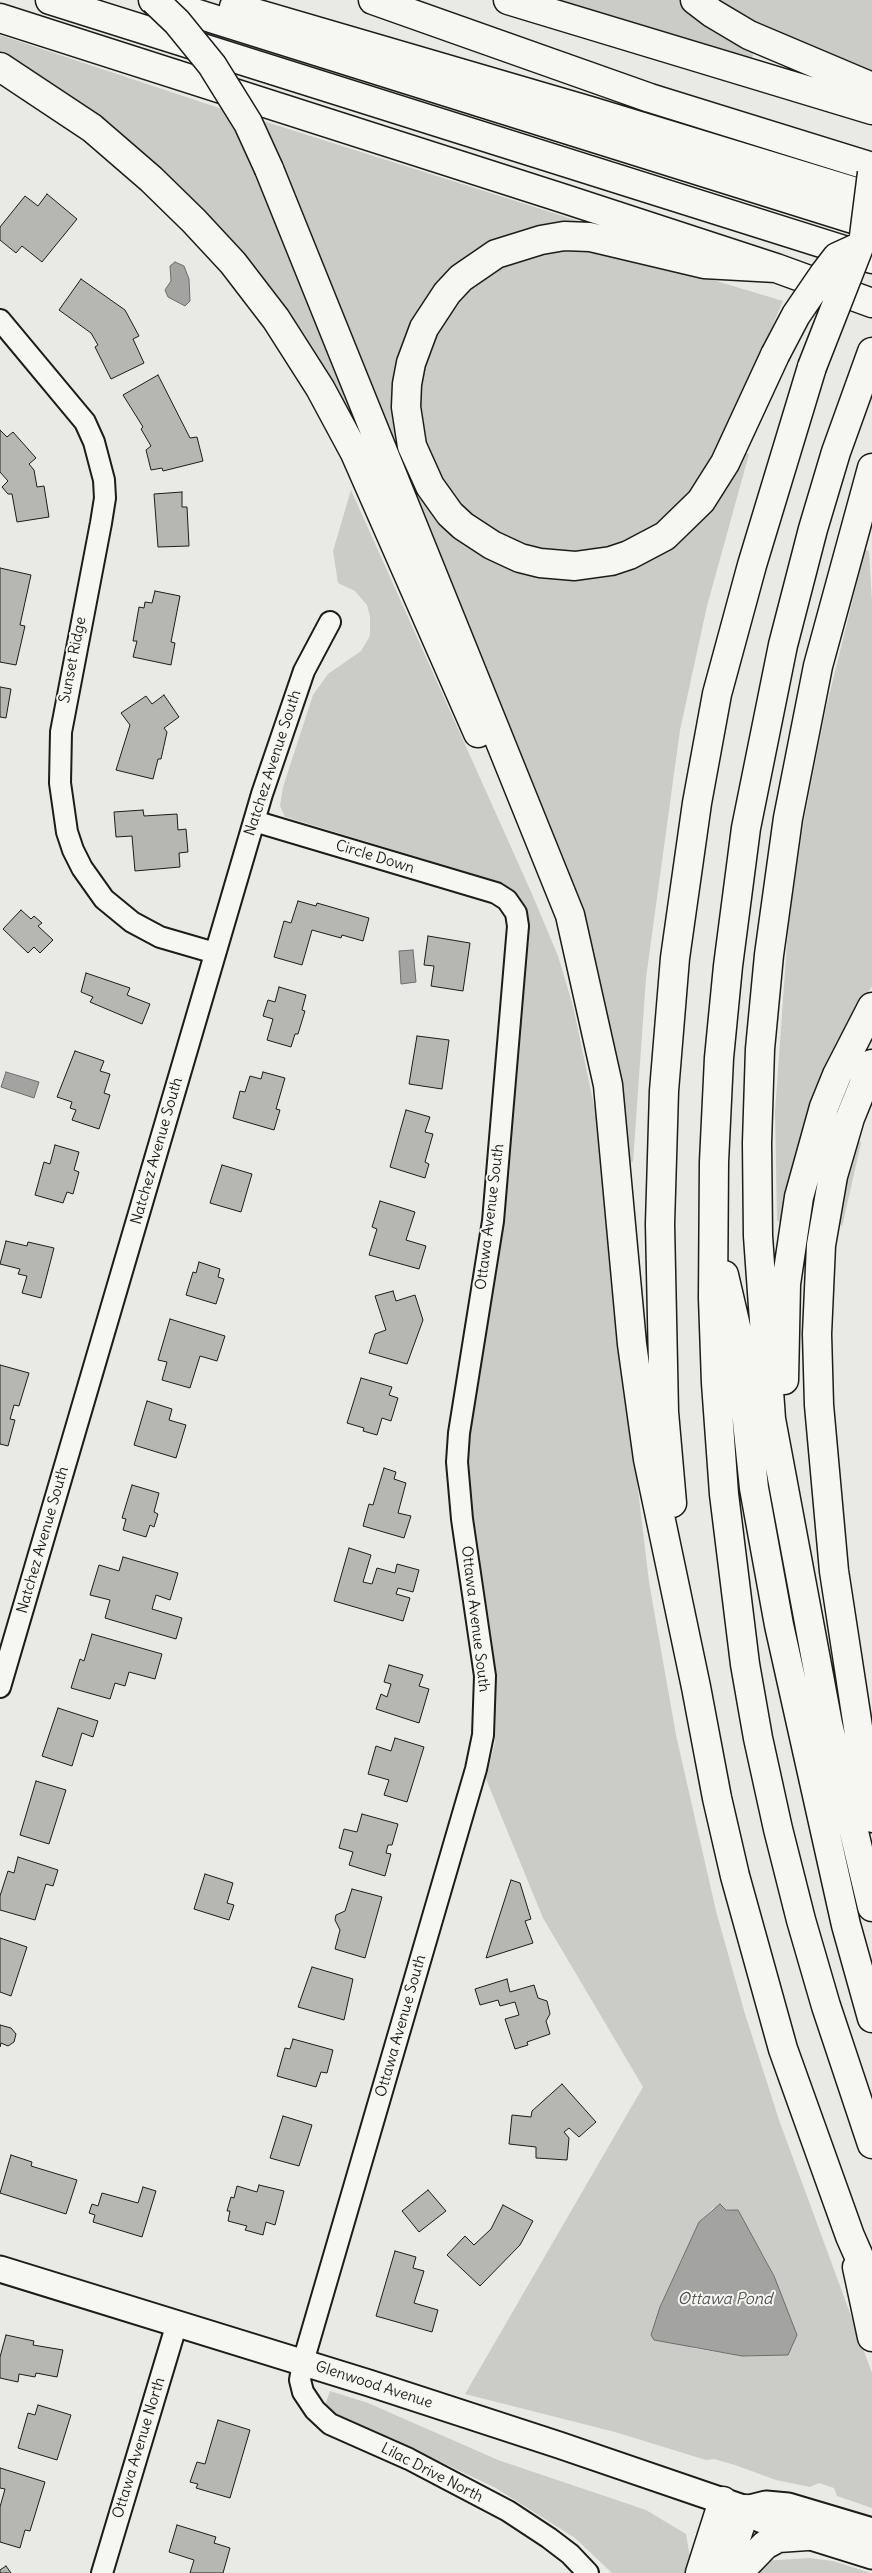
<!DOCTYPE html>
<style>
body{margin:0}
canvas{display:block;background:#e9e9e5}
</style>
<canvas width="872" height="2573"></canvas>
<script>
const g = document.querySelector('canvas').getContext('2d');
g.lineJoin = 'round';
function fillPath(path, color) {
  g.fillStyle = color;
  g.fill(path, 'evenodd');
}
function poly(rows) {
  const path = new Path2D();
  for (const r of rows) {
    path.moveTo(r[0], r[1]);
    for (let i = 2; i < r.length; i += 2) path.lineTo(r[i], r[i + 1]);
  }
  return path;
}
function trace(path, color, width, dash) {
  g.strokeStyle = color;
  g.lineWidth = width;
  g.lineCap = dash ? 'butt' : 'round';
  g.setLineDash(dash || []);
  g.stroke(path);
}
function drawText(font, color, halo, rows, align = 'center') {
  g.font = font + ' Delius,sans-serif';
  g.lineWidth = 4;
  g.setLineDash([]);
  g.textBaseline = 'middle';
  g.strokeStyle = halo;
  g.fillStyle = color;
  for (const [text, x, y, turn = 0] of rows) {
    g.save();
    g.translate(x, y);
    g.rotate((+turn || 0) * Math.PI / 180);
    g.textAlign = isNaN(turn) ? turn : align;
    if (halo) g.strokeText(text, 0, 0);
    g.fillText(text, 0, 0);
    g.restore();
  }
}
const green = poly([
 [551,0,680,0,754,50,752,58],
 [710,0,872,0,872,74,795,44],
 [0,35,228,111,243,140,358,420,350,424,287,319,0,57],
 [260,120,582,222,580,227,483,250,399,380,457,534,616,571,741,452,749,454,707,606,680,730,646,978,633,1162,625,1163,617,1081],
 [575,246,656,263,783,301,723,442,685,506,634,542,576,555,518,547,465,513,431,465,420,427,418,392,423,355,459,296,503,263],
 [351,490,532,894,558,956,573,1006,596,1115,614,1316,622,1318,637,1481,649,1582,676,1735,716,1911,745,2014,779,2120,872,2373,872,2508,837,2496,834,2488,819,2483,810,2487,776,2480,735,2465,714,2459,706,2460,615,2432,465,2394,643,2087,543,1918,486,1779,495,1742,496,1686,471,1509,468,1452,469,1431,502,1229,523,995,528,931,526,910,512,889,496,881,289,818,285,817,280,806,283,787,313,695,328,674,361,651,370,636,370,616,367,605,355,591,338,583,333,551],
 [713,2208,738,2210,742,2221,765,2258,774,2276,788,2355,742,2356,692,2348,660,2307,699,2222],
 [865,550,869,551,872,602,872,986,860,1005,785,1222,781,1222,777,1221,775,1112,788,929,804,819,826,708],
 [857,1136,861,1143,842,1227,839,1221,839,1206],
 [330,2391,368,2403,498,2460,646,2510,686,2534,690,2558,687,2573,612,2573,575,2538,494,2487,396,2441,339,2418,325,2405],
 [809,2558,833,2561,871,2573,752,2573,763,2561]
]);
const water = poly([
 [175,262,184,266,189,279,190,301,185,306,168,297,165,290,171,281,170,266,175,262],
 [413,950,416,982,401,984,399,951,413,950],
 [6,1072,39,1082,34,1098,1,1087,6,1072],
 [720,2204,726,2210,738,2210,774,2276,797,2335,788,2355,742,2356,654,2340,651,2335,660,2307,699,2222,720,2204]
]);
const building = poly([
 [47,194,77,219,42,262,22,246,16,253,0,240,0,227,25,196,38,206,47,194],
 [81,279,125,310,139,336,133,339,144,363,111,379,95,347,98,345,91,333,59,310,81,279],
 [158,375,190,438,197,437,203,461,163,471,162,468,151,470,146,450,151,446,141,429,143,427,123,395,158,375],
 [0,430,7,437,13,432,36,458,29,464,34,470,37,487,44,486,49,517,17,522,12,494,8,494,2,487,8,481,0,472,0,430],
 [182,492,182,507,187,507,189,546,158,547,154,494,182,492],
 [0,568,31,575,20,625,25,626,16,665,0,662,0,568],
 [155,591,180,596,171,642,175,643,171,665,133,657,137,641,133,641,139,607,144,608,145,602,152,603,155,591],
 [0,687,11,689,6,718,0,717,0,687],
 [164,695,179,717,164,728,167,732,161,759,158,759,153,779,116,770,130,725,121,713,146,696,152,704,164,695],
 [143,810,144,816,177,814,178,830,186,829,188,852,179,853,180,867,135,871,132,836,116,837,114,812,143,810],
 [298,901,316,906,317,903,369,918,363,941,342,935,341,938,312,930,302,965,274,957,284,921,291,923,298,901],
 [21,910,31,919,34,916,42,923,38,926,53,940,40,953,34,947,28,953,3,929,21,910],
 [428,936,470,943,463,991,431,986,434,966,424,965,428,936],
 [86,973,130,988,127,995,150,1004,142,1024,90,1002,93,997,81,992,86,973],
 [279,987,306,995,302,1010,305,1011,298,1034,295,1034,291,1047,267,1040,273,1019,263,1016,268,1000,275,1002,279,987],
 [417,1036,449,1040,442,1089,409,1084,417,1036],
 [75,1051,104,1061,100,1071,110,1074,104,1093,110,1095,99,1129,72,1120,76,1110,70,1108,72,1102,57,1097,75,1051],
 [263,1072,285,1078,276,1109,280,1110,274,1130,233,1118,240,1091,245,1092,250,1076,261,1079,263,1072],
 [406,1110,430,1117,425,1132,433,1134,425,1162,429,1164,425,1178,390,1167,406,1110],
 [55,1145,79,1152,74,1170,79,1172,73,1194,67,1192,63,1203,35,1195,44,1162,50,1164,55,1145],
 [222,1165,252,1174,241,1212,210,1203,222,1165],
 [380,1201,415,1212,406,1240,426,1246,419,1269,369,1255,377,1229,372,1227,380,1201],
 [6,1241,27,1246,28,1242,54,1248,41,1298,22,1293,27,1276,18,1274,20,1269,0,1264,6,1241],
 [199,1262,220,1269,218,1277,224,1279,216,1304,186,1295,193,1272,196,1273,199,1262],
 [393,1291,396,1301,415,1295,423,1320,407,1364,369,1353,375,1334,386,1330,375,1296,393,1291],
 [170,1319,225,1336,217,1361,200,1356,190,1388,162,1380,167,1362,158,1360,170,1319],
 [0,1365,29,1373,19,1406,14,1405,10,1419,15,1420,8,1446,0,1444,0,1365],
 [361,1378,392,1387,389,1395,398,1398,391,1421,382,1418,377,1435,363,1431,364,1428,347,1423,361,1378],
 [147,1401,172,1409,169,1420,186,1425,176,1458,134,1445,147,1401],
 [384,1468,396,1472,394,1479,406,1483,398,1513,411,1516,404,1538,363,1526,369,1504,373,1505,384,1468],
 [132,1485,159,1493,154,1512,158,1514,154,1527,150,1525,146,1537,123,1530,126,1519,122,1518,132,1485],
 [349,1548,371,1555,363,1582,372,1584,377,1568,395,1573,397,1564,419,1570,413,1592,398,1588,396,1594,410,1598,403,1621,334,1601,349,1548],
 [123,1557,178,1573,170,1600,156,1595,152,1609,182,1618,176,1639,105,1618,110,1600,90,1595,99,1565,119,1571,123,1557],
 [92,1634,162,1654,155,1679,129,1672,125,1686,115,1683,110,1699,71,1688,80,1659,84,1661,92,1634],
 [389,1665,423,1675,419,1686,429,1689,419,1723,376,1709,381,1694,387,1697,391,1684,384,1682,389,1665],
 [58,1708,98,1721,93,1737,82,1733,72,1766,42,1756,58,1708],
 [395,1738,424,1747,407,1802,384,1795,389,1780,368,1774,376,1746,391,1751,395,1738],
 [36,1781,66,1790,49,1844,20,1835,36,1781],
 [362,1814,398,1824,392,1845,388,1845,386,1853,391,1854,385,1876,349,1865,353,1852,339,1848,344,1829,357,1832,362,1814],
 [18,1857,58,1870,53,1886,46,1884,35,1920,0,1910,0,1896,8,1871,14,1873,18,1857],
 [205,1874,233,1883,227,1903,234,1905,229,1920,194,1909,205,1874],
 [511,1880,520,1883,531,1919,525,1921,533,1943,486,1958,511,1880],
 [352,1889,382,1897,365,1958,335,1949,340,1930,335,1920,336,1915,345,1911,352,1889],
 [0,1938,27,1947,11,1996,0,1992,0,1938],
 [312,1967,353,1979,344,2020,298,2007,312,1967],
 [507,1979,510,1992,534,1985,538,1998,547,2001,550,2014,546,2021,550,2034,527,2042,528,2045,515,2049,505,2019,519,2015,515,2002,500,2006,498,2000,480,2005,475,1989,507,1979],
 [0,2025,11,2028,16,2034,14,2042,8,2046,1,2043,0,2047,0,2025],
 [293,2039,333,2050,327,2073,321,2072,316,2087,277,2076,285,2048,290,2049,293,2039],
 [562,2084,596,2122,579,2137,569,2128,564,2132,569,2138,567,2160,536,2158,536,2147,509,2144,512,2115,531,2117,532,2111,562,2084],
 [283,2116,312,2125,299,2166,270,2158,283,2116],
 [11,2155,32,2162,31,2166,77,2180,66,2214,0,2193,11,2155],
 [259,2185,284,2191,275,2225,266,2222,263,2235,245,2230,247,2226,228,2221,230,2211,227,2211,231,2197,234,2198,237,2186,257,2192,259,2185],
 [143,2187,156,2191,142,2237,93,2222,95,2215,89,2213,92,2204,98,2206,102,2193,138,2203,143,2187],
 [428,2190,446,2211,419,2232,402,2211,428,2190],
 [503,2205,533,2221,520,2245,480,2286,447,2255,465,2236,474,2245,491,2229,503,2205],
 [395,2251,416,2257,413,2268,424,2271,414,2303,438,2310,432,2332,376,2316,395,2251],
 [6,2335,34,2341,33,2345,63,2350,57,2377,36,2373,35,2377,19,2374,18,2382,0,2378,0,2357,6,2335],
 [38,2405,71,2415,57,2460,18,2448,28,2413,35,2415,38,2405],
 [218,2420,250,2430,230,2498,196,2488,198,2484,190,2482,197,2462,205,2464,218,2420],
 [0,2468,45,2482,30,2531,25,2530,20,2548,0,2542,0,2507,5,2489,0,2488,0,2468],
 [177,2525,216,2537,214,2543,230,2548,223,2573,190,2573,194,2560,169,2552,177,2525],
 [6,2566,11,2573,0,2573,0,2570,6,2566]
]);
const minor = poly([
 [0,320,85,422,94,442,104,480,105,498,101,523,61,732,60,783,67,832,73,850,82,868,104,899,132,922,160,937,215,953],
 [254,821,496,893,507,900,516,913,518,926,493,1221,459,1433,457,1462,462,1519,485,1676,483,1735,476,1769,303,2362,300,2380,303,2392,315,2410,330,2424,409,2459,508,2511,549,2538,570,2554,588,2573],
 [0,1687,262,794,304,671,330,622],
 [102,2573,177,2323]
]);
const tertiary = poly([
 [0,2269,369,2383,559,2445,746,2509,760,2519,779,2527,872,2556],
 [746,2509,766,2504,788,2506,872,2531]
]);
const motorway = poly([
 [50,0,872,259],
 [153,0,872,225],
 [373,0,650,98,872,167],
 [508,0,872,110],
 [695,0,712,13,749,35,872,87],
 [234,7,590,111,872,197],
 [0,18,565,199,776,268,872,303],
 [0,67,92,128,151,179,194,221,233,263,276,319,320,388,355,453,478,733],
 [269,169,570,915,608,1085,632,1344,648,1459,696,1687,717,1798,735,1876,783,2049,850,2236,872,2286],
 [872,352,836,452,813,529,783,645,746,828,728,966,719,1058,714,1162,713,1298,716,1383,724,1494,745,1664,758,1738,778,1829,801,1920,826,2006,872,2144],
 [775,355,725,463,701,501,665,536,629,555,611,561,575,566,540,563,520,558,492,545,463,526,450,514,430,486,412,446,406,407,407,384,411,363,424,328,447,293,461,278,496,254,541,240,564,236,590,237,704,264,776,268],
 [872,468,818,666,788,818,769,955,760,1049,757,1143,758,1236,771,1419,828,1724,872,1907],
 [872,1064,850,1118,833,1176,821,1245,817,1334,819,1405,834,1571,872,1818],
 [724,1275,738,1335,754,1488,779,1625,846,1925,872,2018],
 [784,1380,786,1284,799,1197,824,1107,837,1075,872,1007],
 [672,1503,664,1412,660,1224,664,1091,675,958,697,803,717,694,752,565,812,367],
 [857,2267,872,2337],
 [700,2573,723,2501],
 [724,2573,746,2509],
 [738,2573,765,2545,778,2538,807,2536]
]);
const motorwayBridge = poly([
 [154,0,177,22,212,65,248,123,269,169],
 [864,236,872,173],
 [775,355,796,315,824,274,837,257,859,247],
 [812,367,859,247]
]);
const streetNames = [
 ["Sunset Ridge",73,660,-79],
 ["Natchez Avenue South",273,763,-72],
 ["Circle Down",375,857,17],
 ["Natchez Avenue South",157,1151,-74],
 ["Ottawa Avenue South",490,1217,-83],
 ["Natchez Avenue South",43,1540,-74],
 ["Ottawa Avenue South",475,1619,83],
 ["Ottawa Avenue South",401,2026,-74],
 ["Glenwood Avenue",374,2385,18],
 ["Ottawa Avenue North",139,2448,-73],
 ["Lilac Drive North",432,2473,27]
];
const waterNames = [
 ["Ottawa Pond",725,2299]
];
fillPath(green, '#cbcbc7');
fillPath(water, '#a3a3a1');
trace(water, '#6d6d6c', 1);
fillPath(building, '#b6b6b3');
trace(building, '#1c1c1c', 1);
trace(minor, '#1c1c1c', 24);
trace(tertiary, '#1c1c1c', 29);
trace(motorway, '#1c1c1c', 31);
trace(minor, '#f6f6f2', 20);
trace(tertiary, '#f6f6f2', 25);
trace(motorway, '#f6f6f2', 28);
trace(motorwayBridge, '#1c1c1c', 31, []);
trace(motorwayBridge, '#f6f6f2', 28);
drawText('15px', '#1c1c1c', '#f6f6f2', streetNames);
drawText('italic 16px', '#525251', '#f6f6f2', waterNames);
</script>
